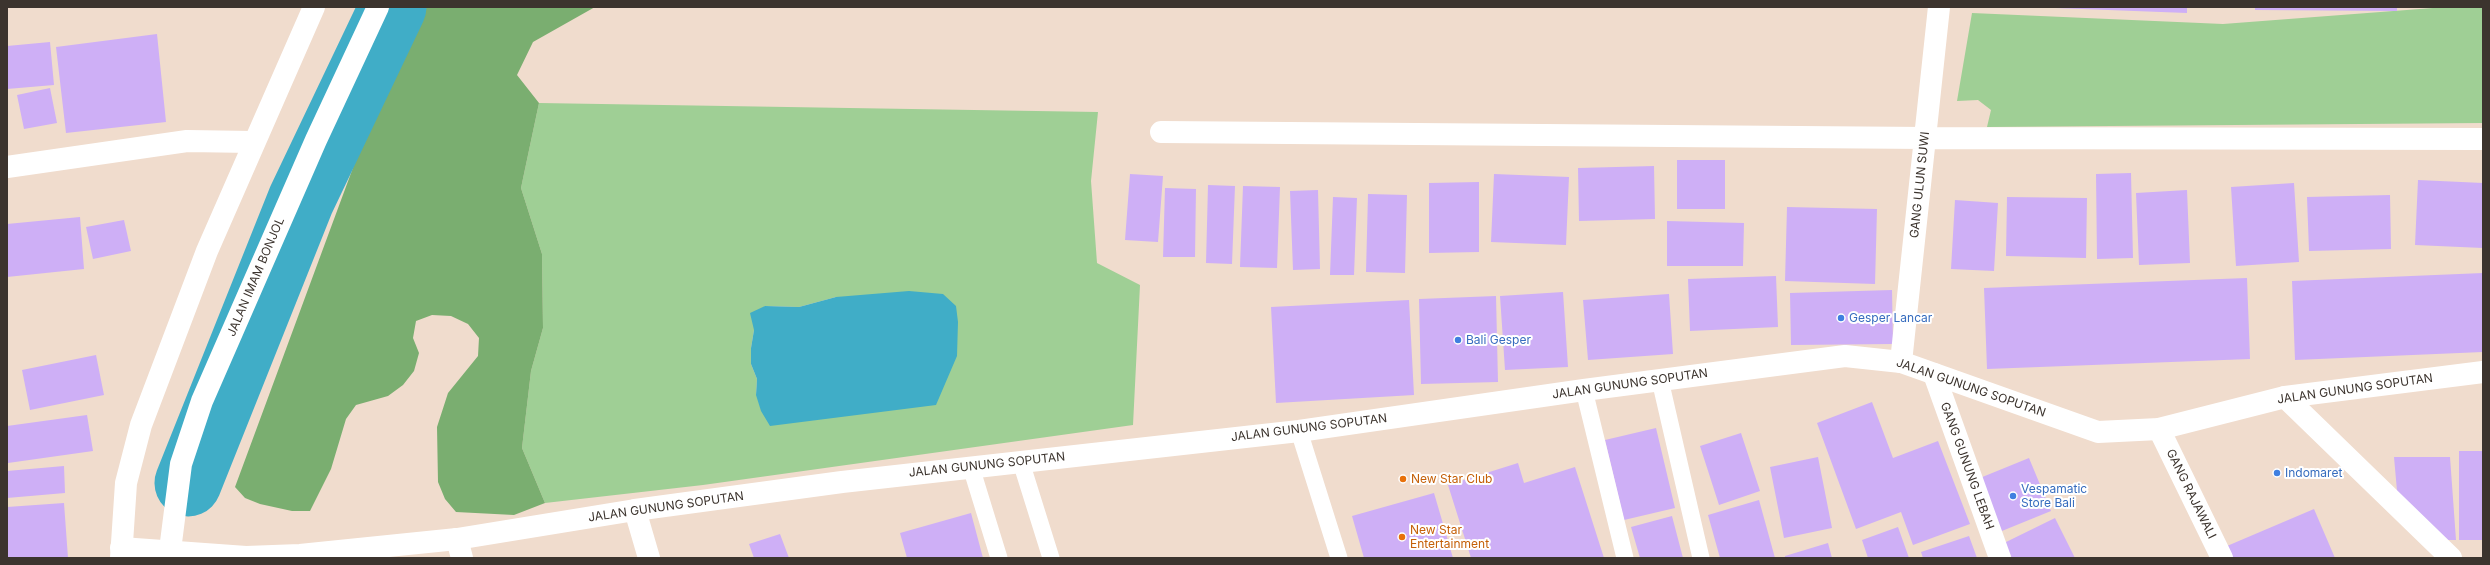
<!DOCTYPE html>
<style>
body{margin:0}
#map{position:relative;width:2490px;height:565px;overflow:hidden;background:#f0dccd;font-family:Inter,sans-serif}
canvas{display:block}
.frame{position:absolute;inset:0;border:8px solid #3c342e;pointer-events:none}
</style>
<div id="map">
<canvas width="2490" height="565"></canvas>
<div class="frame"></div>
</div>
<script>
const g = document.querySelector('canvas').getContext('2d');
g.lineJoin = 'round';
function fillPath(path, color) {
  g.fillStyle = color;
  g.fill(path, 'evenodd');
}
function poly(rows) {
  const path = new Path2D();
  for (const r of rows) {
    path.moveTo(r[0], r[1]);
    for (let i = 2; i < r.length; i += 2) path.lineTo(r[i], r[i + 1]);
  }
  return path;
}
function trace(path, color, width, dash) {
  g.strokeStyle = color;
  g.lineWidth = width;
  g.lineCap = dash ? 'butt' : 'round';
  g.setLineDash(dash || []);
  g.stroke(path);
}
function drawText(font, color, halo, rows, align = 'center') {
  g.font = font + ' Inter,sans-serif';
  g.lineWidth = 4;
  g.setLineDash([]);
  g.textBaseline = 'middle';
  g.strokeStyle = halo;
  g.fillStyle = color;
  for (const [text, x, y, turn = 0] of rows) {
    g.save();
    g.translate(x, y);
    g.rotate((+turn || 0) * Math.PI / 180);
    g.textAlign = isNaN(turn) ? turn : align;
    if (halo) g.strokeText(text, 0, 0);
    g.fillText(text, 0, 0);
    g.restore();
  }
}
const green = poly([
 [2446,7,2483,7,2483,123,1987,127,1991,110,1978,100,1957,101,1972,13,2223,24],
 [539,103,1098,112,1091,181,1097,263,1140,285,1133,425,703,485,545,503,522,448,531,371,543,328,542,254,521,188],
 [836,297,756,395,757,379,751,364,751,348,754,330,765,306,799,307]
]);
const forest = poly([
 [420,7,595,7,533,42,517,75,539,103,521,188,542,254,543,328,531,371,522,448,545,503,514,515,456,512,445,499,438,482,437,427,448,393,478,356,479,338,468,324,451,316,432,315,416,321,413,338,419,353,414,371,403,385,388,396,356,405,346,419,331,469,310,511,292,511,260,504,245,498,235,487,354,165]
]);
const water = poly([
 [909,291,943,294,956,306,958,322,957,356,936,405,770,426,761,411,756,395,757,379,751,364,751,348,754,330,750,313,765,306,799,307,836,297]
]);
const river = poly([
 [188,483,301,200,393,7]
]);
const building = poly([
 [2029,7,2187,7,2187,13],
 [2255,7,2397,7,2397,11,2255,10],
 [157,34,166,122,66,133,56,47],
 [50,42,54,85,7,89,7,46],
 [50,88,57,123,24,129,17,95],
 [1677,160,1725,160,1725,209,1677,209],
 [1654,166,1655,219,1579,221,1578,168],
 [2131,173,2133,258,2097,259,2096,174],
 [1130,174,1163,176,1158,242,1125,240],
 [1494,174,1569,177,1566,245,1491,242],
 [2418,180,2483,183,2483,248,2415,245],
 [1479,182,1479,252,1429,253,1429,183],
 [2294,183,2299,262,2236,266,2231,187],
 [1208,185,1235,186,1232,264,1206,263],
 [1243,186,1280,187,1277,268,1240,267],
 [1165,188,1196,189,1195,257,1163,257],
 [1318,190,1320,269,1293,270,1290,191],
 [2187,190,2190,263,2139,265,2136,193],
 [1368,194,1407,195,1405,273,1366,272],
 [2390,195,2391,249,2309,251,2307,197],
 [1333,197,1357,198,1354,275,1330,275],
 [2007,197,2087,198,2086,258,2006,256],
 [1955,200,1998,203,1994,271,1951,269],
 [1787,207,1877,209,1875,284,1785,281],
 [80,217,84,269,7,277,7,224],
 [124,220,131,251,93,259,86,227],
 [1667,221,1744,223,1743,266,1667,266],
 [2483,273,2483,352,2295,360,2292,281],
 [1776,276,1778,327,1690,331,1688,279],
 [2247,278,2250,359,1987,369,1984,288],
 [1892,290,1893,344,1791,345,1790,293],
 [1563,292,1568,367,1505,370,1500,296],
 [1669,294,1673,354,1588,360,1583,300],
 [1496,296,1498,382,1421,384,1419,299],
 [1409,300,1414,395,1276,403,1271,307],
 [96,355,104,395,30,410,22,370],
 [1872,402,1893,458,1938,441,1970,524,1913,545,1901,512,1856,529,1817,423],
 [87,415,93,451,8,463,7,426],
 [1656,428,1675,508,1624,520,1605,440],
 [1741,433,1760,491,1719,505,1700,446],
 [2459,451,2483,451,2483,540,2459,540],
 [1818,457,1832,528,1784,538,1770,467],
 [2394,457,2450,457,2456,540,2437,540,2398,502],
 [2029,458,2051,511,1997,533,1975,480],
 [1518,463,1524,483,1575,467,1604,558,1471,558,1448,485],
 [64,466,65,493,7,498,7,471],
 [1434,493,1453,558,1364,558,1352,516],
 [1759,500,1775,558,1720,558,1708,515],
 [64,503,68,558,8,558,7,507],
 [2314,509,2335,558,2232,558,2227,546],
 [971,513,983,558,907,558,900,533],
 [1672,516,1683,558,1640,558,1631,527],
 [2055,518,2075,558,2012,558,2004,543],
 [1898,527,1909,558,1868,558,1862,540],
 [780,534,789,558,754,558,749,544],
 [1969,536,1977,558,1923,558,1921,552],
 [1828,543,1832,558,1785,558,1785,556]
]);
const lane = poly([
 [1660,380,1701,558],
 [1584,390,1625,558],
 [1299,431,1339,558],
 [1021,462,1051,558],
 [971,467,999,558]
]);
const street = poly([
 [1161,132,1926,138,2483,139],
 [7,167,187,141,253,142],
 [1901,362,1939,7],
 [1934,374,2000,558],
 [2285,397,2451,558],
 [2159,429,2222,558],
 [635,510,649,558],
 [457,539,462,558]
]);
const secondary = poly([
 [121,548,246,557,300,555,457,539,635,510,842,482,1299,431,1584,390,1845,356,1901,362,2098,432,2159,429,2285,397,2483,372]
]);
const highway = poly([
 [121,558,126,483,141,425,207,251,314,7],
 [169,558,181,464,202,401,316,140,378,7]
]);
const markers = [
 [1841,318,4,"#3f7fe0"],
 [1458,340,4,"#3f7fe0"],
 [2277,473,4,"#3f7fe0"],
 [1403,479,4,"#e8710a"],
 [2013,496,4,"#3f7fe0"],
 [1402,537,4,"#e8710a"]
];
const streetNames = [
 ["GANG ULUN SUWI",1920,185,-84],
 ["JALAN IMAM BONJOL",256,277,-67],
 ["JALAN GUNUNG SOPUTAN",1630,384,-8],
 ["JALAN GUNUNG SOPUTAN",1971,388,19],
 ["JALAN GUNUNG SOPUTAN",2355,389,-8],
 ["JALAN GUNUNG SOPUTAN",1309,428,-7],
 ["JALAN GUNUNG SOPUTAN",987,465,-6],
 ["GANG GUNUNG LEBAH",1967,466,70],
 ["GANG RAJAWALI",2191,494,64],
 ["JALAN GUNUNG SOPUTAN",666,507,-8]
];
const shopNames = [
 ["Gesper Lancar",1849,318],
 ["Bali Gesper",1466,340],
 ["Indomaret",2285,473],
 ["Vespamatic",2021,489],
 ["Store Bali",2021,503]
];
const foodNames = [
 ["New Star Club",1411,479],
 ["New Star",1410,530],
 ["Entertainment",1410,544]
];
fillPath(green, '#9fcf95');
fillPath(forest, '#7aae70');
fillPath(water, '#40adc7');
trace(river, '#40adc7', 67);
fillPath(building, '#ceaff6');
trace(lane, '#fff', 17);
trace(street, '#fff', 22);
trace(secondary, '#fff', 22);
trace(highway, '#fff', 22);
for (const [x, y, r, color] of markers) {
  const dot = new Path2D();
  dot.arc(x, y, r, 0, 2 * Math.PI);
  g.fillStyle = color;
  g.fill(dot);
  trace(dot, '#fff', 1.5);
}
drawText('12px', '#3c342e', '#fff', streetNames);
drawText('12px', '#366cbe', '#fff', shopNames, 'left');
drawText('12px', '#c56008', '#fff', foodNames, 'left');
</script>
